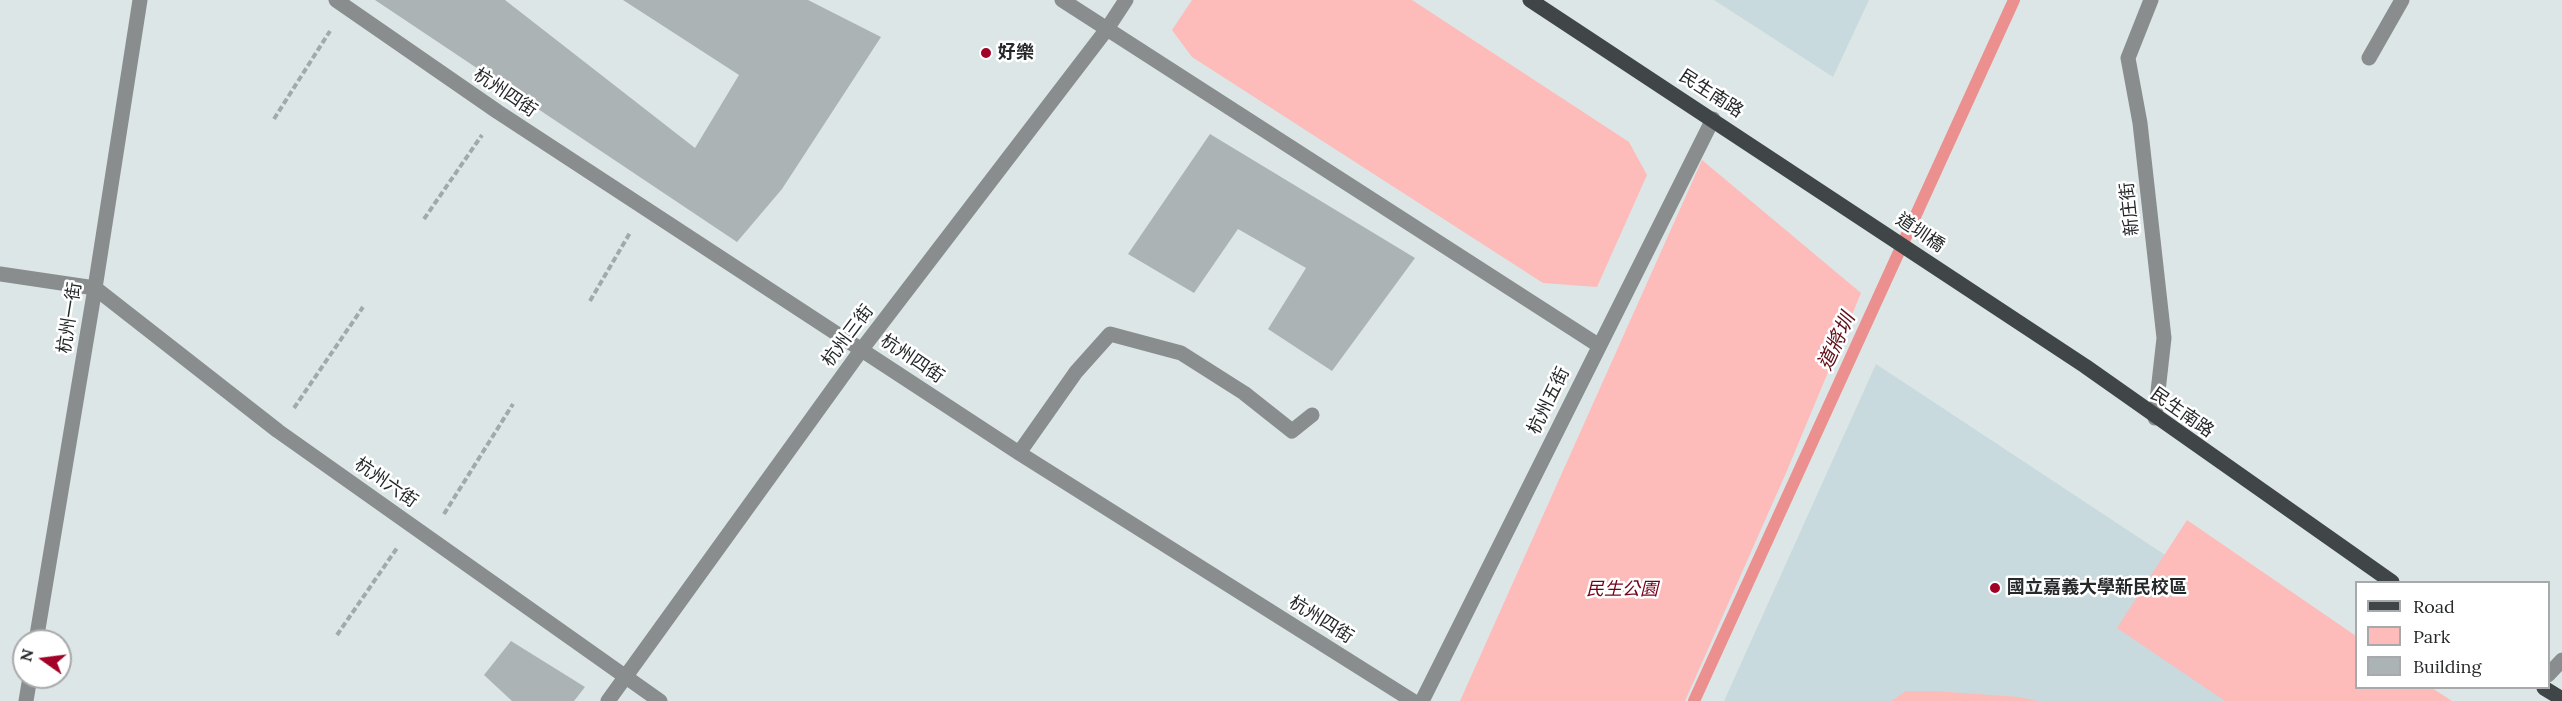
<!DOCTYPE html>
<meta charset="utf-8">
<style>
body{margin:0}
#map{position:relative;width:2562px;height:701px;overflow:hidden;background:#dde6e7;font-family:Lora,serif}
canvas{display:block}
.legend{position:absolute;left:2355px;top:581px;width:195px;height:108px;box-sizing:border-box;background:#fff;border:2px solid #a8a9aa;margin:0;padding:8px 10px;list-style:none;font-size:18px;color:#26292a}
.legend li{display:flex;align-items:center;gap:12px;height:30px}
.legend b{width:30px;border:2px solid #a8a9aa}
.north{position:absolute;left:12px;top:629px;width:60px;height:60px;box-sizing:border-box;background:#fff;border:2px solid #a8a9aa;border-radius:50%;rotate:284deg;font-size:16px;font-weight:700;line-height:24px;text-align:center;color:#26292a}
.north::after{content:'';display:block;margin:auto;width:21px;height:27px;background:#a20227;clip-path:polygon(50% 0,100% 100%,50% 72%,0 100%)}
</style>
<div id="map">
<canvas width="2562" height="701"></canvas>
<ul class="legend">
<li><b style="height:8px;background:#404647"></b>Road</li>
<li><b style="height:16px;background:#fdbbb9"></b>Park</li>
<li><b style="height:16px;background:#abb3b5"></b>Building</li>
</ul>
<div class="north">N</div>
</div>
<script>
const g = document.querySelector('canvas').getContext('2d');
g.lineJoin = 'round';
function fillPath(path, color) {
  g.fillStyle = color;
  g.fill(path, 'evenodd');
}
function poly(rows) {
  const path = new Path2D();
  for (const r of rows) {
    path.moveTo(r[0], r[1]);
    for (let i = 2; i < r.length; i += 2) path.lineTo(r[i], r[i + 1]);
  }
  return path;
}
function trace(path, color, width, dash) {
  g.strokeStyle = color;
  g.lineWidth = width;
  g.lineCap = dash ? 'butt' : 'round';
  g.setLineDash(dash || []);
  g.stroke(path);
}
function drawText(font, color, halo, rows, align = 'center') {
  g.font = font + ' Lora,"Noto Sans TC",serif';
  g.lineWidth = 5;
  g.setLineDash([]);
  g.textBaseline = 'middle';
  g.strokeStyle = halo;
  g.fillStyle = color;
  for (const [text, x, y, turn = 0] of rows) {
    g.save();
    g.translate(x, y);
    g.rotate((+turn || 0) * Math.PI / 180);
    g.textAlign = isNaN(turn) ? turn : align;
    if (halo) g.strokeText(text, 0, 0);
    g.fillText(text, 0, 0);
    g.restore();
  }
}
const built = poly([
 [1714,0,1869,0,1833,77],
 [1876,364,2356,681,2356,688,2388,701,1724,701]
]);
const green = poly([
 [1192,0,1412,0,1629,142,1647,175,1597,287,1543,283,1192,57,1172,30],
 [1702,160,1861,293,1786,473,1685,701,1460,701],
 [2187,520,2356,636,2356,688,2432,688,2452,701,2225,701,2117,628],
 [1906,691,1934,691,2019,697,2038,701,1891,701]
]);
const stream = poly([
 [1694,701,2014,0]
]);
const building = poly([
 [375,0,505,0,695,148,739,75,623,0,808,0,881,37,782,189,737,242],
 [1210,134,1415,258,1332,371,1268,329,1306,268,1238,229,1194,293,1128,254],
 [511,641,585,687,574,701,512,701,484,675]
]);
const path = poly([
 [274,119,330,31],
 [424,219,482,135],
 [590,301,631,231],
 [294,408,363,307],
 [444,514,513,404],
 [337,635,397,548]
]);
const minor = poly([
 [336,0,498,112,1019,453,1413,701],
 [1062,0,1598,345],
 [2151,0,2128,58,2140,123,2164,338,2155,418],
 [2369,58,2402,0],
 [0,274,95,288,278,431,660,701],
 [1019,453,1076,372,1110,334,1181,353,1244,393,1292,431,1312,415],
 [36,641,95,288,140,0],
 [2548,675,2562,660],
 [26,701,30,677],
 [608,701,862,349,1107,29,1126,0],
 [1422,701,1713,119]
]);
const major = poly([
 [1530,0,2085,366,2392,582],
 [2544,688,2562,699]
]);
const markers = [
 [986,53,6,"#a20227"],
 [1995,588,6,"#a20227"]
];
const poiNames = [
 ["好樂",998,53],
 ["國立嘉義大學新民校區",2007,588]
];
const streetNames = [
 ["杭州四街",505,93,34],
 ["民生南路",1711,94,33],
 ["新庄街",2130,209,-96],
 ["道圳橋",1920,233,34],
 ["杭州一街",70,318,-81],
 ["杭州三街",848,336,-53],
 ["杭州四街",912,359,34],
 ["杭州五街",1549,401,-64],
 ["民生南路",2182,413,35],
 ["杭州六街",386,483,35],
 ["杭州四街",1321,620,32]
];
const parkNames = [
 ["民生公園",1622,590]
];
const waterNames = [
 ["道將圳",1837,342,-65]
];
fillPath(built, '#c8dadd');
fillPath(green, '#fdbbb9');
trace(stream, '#eb908f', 12);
fillPath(building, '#abb3b5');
trace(path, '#a2a9aa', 4, [6, 3]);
trace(minor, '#898d8d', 15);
trace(major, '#404647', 15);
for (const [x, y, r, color] of markers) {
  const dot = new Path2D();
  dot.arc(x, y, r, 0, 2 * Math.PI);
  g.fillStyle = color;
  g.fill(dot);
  trace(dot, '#fff', 2);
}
drawText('bold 18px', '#26292a', '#fff', poiNames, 'left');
drawText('18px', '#26292a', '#fff', streetNames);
drawText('italic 18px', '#740119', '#fff', parkNames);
drawText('italic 20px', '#600f19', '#fff', waterNames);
</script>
